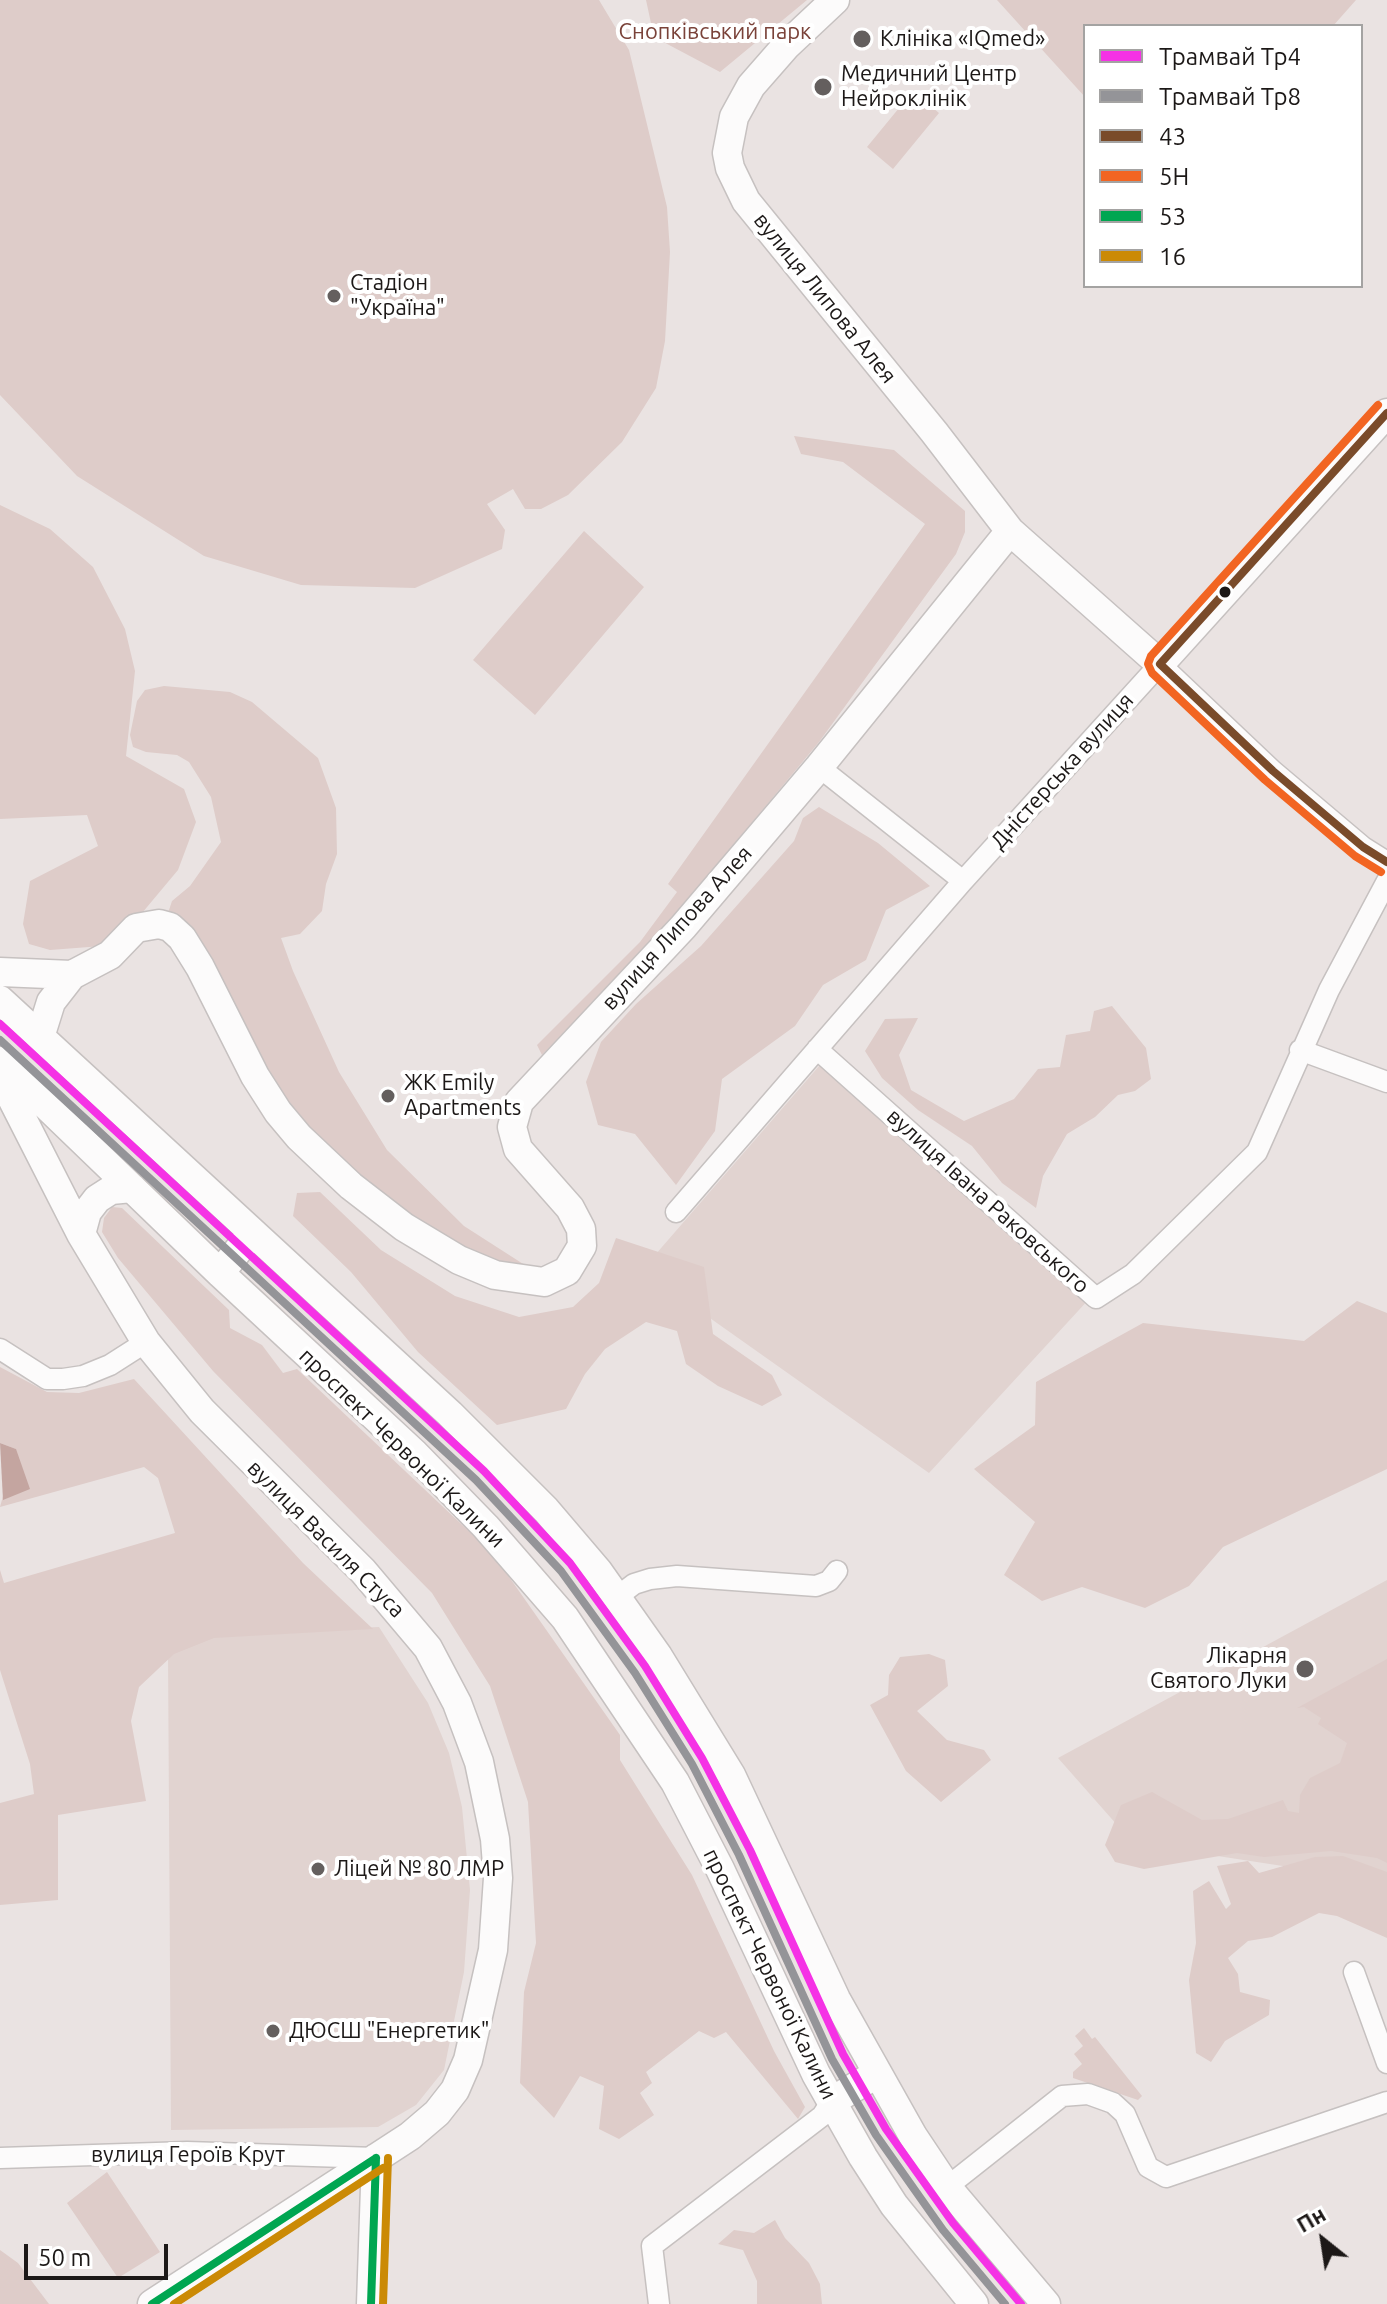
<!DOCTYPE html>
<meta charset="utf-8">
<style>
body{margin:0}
#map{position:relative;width:1387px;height:2304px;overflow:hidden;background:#eae3e2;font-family:Ubuntu,sans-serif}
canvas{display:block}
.legend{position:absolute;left:1083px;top:24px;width:280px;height:264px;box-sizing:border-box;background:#fff;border:2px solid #a4a3a2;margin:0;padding:10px 14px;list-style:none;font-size:24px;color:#1c1817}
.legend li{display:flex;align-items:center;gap:16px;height:40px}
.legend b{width:40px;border:2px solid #a4a3a2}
.north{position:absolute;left:1283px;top:2200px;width:80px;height:80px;-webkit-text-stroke:6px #fff;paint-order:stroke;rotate:330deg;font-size:22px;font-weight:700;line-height:32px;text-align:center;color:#1c1817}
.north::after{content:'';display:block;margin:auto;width:28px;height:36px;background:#1c1817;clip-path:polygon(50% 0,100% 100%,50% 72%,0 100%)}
.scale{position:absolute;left:24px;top:2244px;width:144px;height:36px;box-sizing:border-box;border:4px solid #1c1817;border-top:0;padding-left:10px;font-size:24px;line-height:28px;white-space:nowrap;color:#1c1817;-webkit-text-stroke:6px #fff;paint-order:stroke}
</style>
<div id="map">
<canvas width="1387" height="2304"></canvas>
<ul class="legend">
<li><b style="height:10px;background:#f532e5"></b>Трамвай Тр4</li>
<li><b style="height:10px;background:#949498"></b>Трамвай Тр8</li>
<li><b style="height:10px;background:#7a4b2a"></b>43</li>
<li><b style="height:10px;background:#f26522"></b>5Н</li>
<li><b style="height:10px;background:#00a651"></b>53</li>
<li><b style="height:10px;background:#cb8a05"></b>16</li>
</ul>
<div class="north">Пн</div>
<div class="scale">50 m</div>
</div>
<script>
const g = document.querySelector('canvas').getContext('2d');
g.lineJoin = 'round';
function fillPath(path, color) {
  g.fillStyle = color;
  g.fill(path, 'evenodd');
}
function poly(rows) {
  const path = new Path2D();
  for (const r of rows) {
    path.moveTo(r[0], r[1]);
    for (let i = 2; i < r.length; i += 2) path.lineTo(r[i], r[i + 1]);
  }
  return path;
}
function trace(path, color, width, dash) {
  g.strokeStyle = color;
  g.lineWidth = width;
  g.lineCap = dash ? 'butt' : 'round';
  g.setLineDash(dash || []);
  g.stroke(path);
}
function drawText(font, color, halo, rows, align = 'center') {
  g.font = font + ' Ubuntu,sans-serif';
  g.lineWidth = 8;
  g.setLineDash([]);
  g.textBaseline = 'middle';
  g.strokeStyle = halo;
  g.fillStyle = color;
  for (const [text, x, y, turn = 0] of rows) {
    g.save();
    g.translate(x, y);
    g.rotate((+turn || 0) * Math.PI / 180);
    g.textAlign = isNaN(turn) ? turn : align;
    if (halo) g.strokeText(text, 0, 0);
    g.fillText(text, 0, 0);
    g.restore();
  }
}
const built = poly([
 [820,1065,1090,1298,929,1473,642,1270],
 [1387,1580,1387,1882,1133,1843,1058,1758],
 [379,1627,428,1703,449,1753,462,1807,470,1890,464,1972,444,2070,416,2105,378,2127,171,2130,168,1653,220,1634]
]);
const green = poly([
 [0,0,599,0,629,50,667,207,670,252,665,341,656,388,622,442,568,495,541,509,525,509,513,489,487,504,505,530,502,549,415,588,301,585,204,556,77,476,0,395],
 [646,0,807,0,720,72,654,37],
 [997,0,1356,0,1333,26,1085,26,1085,97],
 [913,91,939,113,893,169,867,147],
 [794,436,894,450,965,511,965,532,956,554,819,742,661,932,542,1055,537,1045,640,942,677,892,668,884,925,524,843,462,801,454],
 [0,505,50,529,93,567,125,629,135,671,126,756,184,789,196,822,178,870,132,925,102,946,50,950,29,944,23,924,30,881,98,846,87,815,0,819],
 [584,531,644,587,535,715,473,660],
 [164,686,230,692,252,702,318,758,336,808,337,854,326,884,322,911,300,934,281,938,293,971,339,1072,387,1150,464,1226,545,1278,464,1259,308,1139,168,913,172,901,190,886,221,842,211,797,189,762,177,755,146,752,133,747,130,735,137,701,145,690],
 [819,807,878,843,930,886,886,910,866,960,823,985,795,1026,722,1079,715,1131,676,1185,635,1134,598,1125,586,1082,601,1042,636,1004,701,946,794,841,803,818],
 [1112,1006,1146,1048,1151,1079,1135,1091,1118,1095,1095,1117,1067,1134,1043,1176,1036,1208,1002,1183,972,1146,918,1110,882,1078,865,1051,885,1019,918,1018,899,1055,911,1090,964,1121,1014,1099,1038,1069,1060,1067,1066,1035,1090,1031,1094,1011],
 [320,1192,381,1250,455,1296,519,1317,573,1307,599,1283,616,1238,704,1267,713,1334,772,1375,782,1395,762,1406,718,1386,686,1364,677,1331,646,1322,605,1349,585,1374,566,1409,497,1425,418,1352,351,1272,293,1216,297,1193],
 [112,1207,122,1208,229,1310,230,1328,262,1345,283,1373,297,1369,493,1554,620,1735,620,1760,692,1875,774,2051,805,2107,798,2119,726,2032,714,2038,699,2031,646,2072,652,2083,640,2093,654,2115,619,2139,599,2129,604,2086,580,2076,554,2118,520,2083,524,1992,536,1943,528,1802,490,1686,432,1593,213,1371,118,1258,102,1232,104,1218],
 [1357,1301,1387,1313,1387,1469,1223,1547,1189,1586,1145,1608,1082,1587,1042,1601,1004,1575,1035,1522,974,1469,1035,1425,1036,1382,1143,1323,1304,1341],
 [0,1367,47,1392,79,1393,134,1379,303,1563,373,1629,214,1638,174,1654,139,1687,131,1721,146,1801,58,1815,58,1900,0,1905,0,1803,34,1794,30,1764,0,1670,0,1570,4,1583,175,1533,158,1478,144,1467,0,1507,16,1449,0,1443],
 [929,1654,945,1660,948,1686,917,1711,947,1740,984,1750,991,1760,941,1802,906,1771,870,1705,888,1695,889,1675,900,1657],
 [1387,1659,1387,1863,1377,1858,1331,1851,1264,1857,1237,1853,1144,1869,1115,1862,1105,1845,1121,1805,1152,1792,1202,1820,1228,1819,1283,1800,1288,1811,1299,1813,1300,1795,1310,1778,1340,1763,1347,1743,1318,1724,1321,1718,1304,1707,1297,1708],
 [1343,1856,1387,1872,1387,1938,1337,1916,1319,1913,1272,1937,1248,1941,1228,1958,1238,1974,1240,1992,1270,2000,1269,2015,1225,2041,1211,2062,1196,2053,1189,1980,1196,1943,1193,1891,1209,1881,1226,1909,1231,1904,1217,1866,1248,1861,1259,1873,1315,1857],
 [1084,2028,1092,2039,1095,2037,1142,2096,1138,2100,1073,2078,1073,2072,1082,2064,1074,2054,1083,2046,1075,2036],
 [107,2172,160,2252,118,2278,67,2203],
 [775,2220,785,2238,809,2263,820,2284,822,2304,757,2304,757,2281,743,2250,718,2244,734,2230,754,2233],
 [0,2250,18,2263,49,2304,0,2304]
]);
const water = poly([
 [0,1443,16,1449,30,1489,3,1500]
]);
const street = poly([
 [819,767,963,881],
 [817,1049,1096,1298,1133,1274,1257,1152,1329,990,1387,881],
 [1300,1050,1387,1082],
 [676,1212,963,881,1160,664,1273,771,1363,847,1387,862],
 [0,1349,47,1379,63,1379,83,1376,110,1365,146,1342],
 [617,1597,634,1584,650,1579,677,1576,816,1586,829,1581,837,1571],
 [1354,1972,1387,2063],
 [0,2158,187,2152,376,2158],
 [947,2187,1062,2096,1088,2094,1113,2103,1125,2114,1148,2167,1166,2177,1387,2102],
 [659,2304,652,2246,822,2116,831,2102]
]);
const secondary = poly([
 [1010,531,1160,664,1387,413],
 [0,972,72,975,110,955,136,928,159,924,170,927,182,938,200,967,255,1076,278,1112,299,1137,351,1186,404,1227,459,1260,495,1275,544,1282,567,1271,582,1246,581,1229,570,1208,518,1149,512,1127,519,1102,683,927,819,767,1010,531,934,432,746,201,730,168,727,153,734,117,751,86,786,46,835,0],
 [0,1000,450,1414,546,1510,598,1571,658,1656,731,1775,836,1999,913,2136,947,2187,1046,2304],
 [41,1034,51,1002,72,975],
 [0,1061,220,1273,414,1453,486,1527,565,1618,675,1782,720,1869,816,2074,863,2157,894,2205,974,2304],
 [0,1075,81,1234,146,1342,202,1411,363,1571,428,1648,457,1703,479,1762,495,1839,498,1878,493,1950,468,2060,455,2090,437,2113,410,2136,152,2304],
 [81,1234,87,1212,97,1199,111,1190,132,1188],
 [220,1273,252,1233],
 [831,2102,876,2074],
 [371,2304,376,2158]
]);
const bus1 = poly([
 [1160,664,1387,413],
 [1160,664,1273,771,1363,847,1387,862]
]);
const bus2 = poly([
 [1378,405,1151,656,1148,664,1152,673,1265,780,1355,856,1381,872]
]);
const bus3 = poly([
 [152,2304,376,2158],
 [371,2304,376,2158]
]);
const bus4 = poly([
 [174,2304,383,2168],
 [383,2304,388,2158]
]);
const tram1 = poly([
 [0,1024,484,1471,570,1563,645,1666,702,1758,750,1850,843,2054,886,2129,953,2223,1021,2304]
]);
const tram2 = poly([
 [0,1040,476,1480,561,1571,635,1673,692,1764,739,1855,832,2059,876,2135,943,2230,1005,2304]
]);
const markers = [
 [862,39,10,"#645f5e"],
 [823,87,10,"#645f5e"],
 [334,296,8,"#645f5e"],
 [1225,592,7,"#1c1817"],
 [388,1096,8,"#645f5e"],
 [1305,1669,10,"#645f5e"],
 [318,1869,8,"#645f5e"],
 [273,2031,8,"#645f5e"]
];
const parkNames = [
 ["Снопківський парк",715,32]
];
const poiNames = [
 ["Клініка «IQmed»",880,39],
 ["Медичний Центр",841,74],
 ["Нейроклінік",841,99],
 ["Стадіон",350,283],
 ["\"Україна\"",350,308],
 ["ЖК Emily",404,1083],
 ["Apartments",404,1108],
 ["Лікарня",1287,1656,"right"],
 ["Святого Луки",1287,1681,"right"],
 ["Ліцей № 80 ЛМР",334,1869],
 ["ДЮСШ \"Енергетик\"",289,2031]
];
const streetNames = [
 ["вулиця Липова Алея",825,298,51],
 ["Дністерська вулиця",1062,771,-48],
 ["вулиця Липова Алея",677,928,-48],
 ["вулиця Івана Раковського",988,1201,42],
 ["проспект Червоної Калини",402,1448,44],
 ["вулиця Василя Стуса",326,1539,45],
 ["проспект Червоної Калини",770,1974,64],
 ["вулиця Героїв Крут",188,2155]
];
fillPath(built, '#e1d3d0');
fillPath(green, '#deccc9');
fillPath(water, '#c4a5a0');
trace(street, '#c6c1c0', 23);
trace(secondary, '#c6c1c0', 31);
trace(street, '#fcfbfb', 20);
trace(secondary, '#fcfbfb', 28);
trace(bus1, '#7a4b2a', 8);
trace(bus2, '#f26522', 8);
trace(bus3, '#00a651', 8);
trace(bus4, '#cb8a05', 8);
trace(tram1, '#f532e5', 8);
trace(tram2, '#949498', 8);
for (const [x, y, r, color] of markers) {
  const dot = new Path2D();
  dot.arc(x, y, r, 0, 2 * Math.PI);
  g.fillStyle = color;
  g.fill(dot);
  trace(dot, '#fff', 3);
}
drawText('22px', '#7a4239', '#fff', parkNames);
drawText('22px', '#1c1817', '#fff', poiNames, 'left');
drawText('22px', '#1c1817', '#fff', streetNames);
</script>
